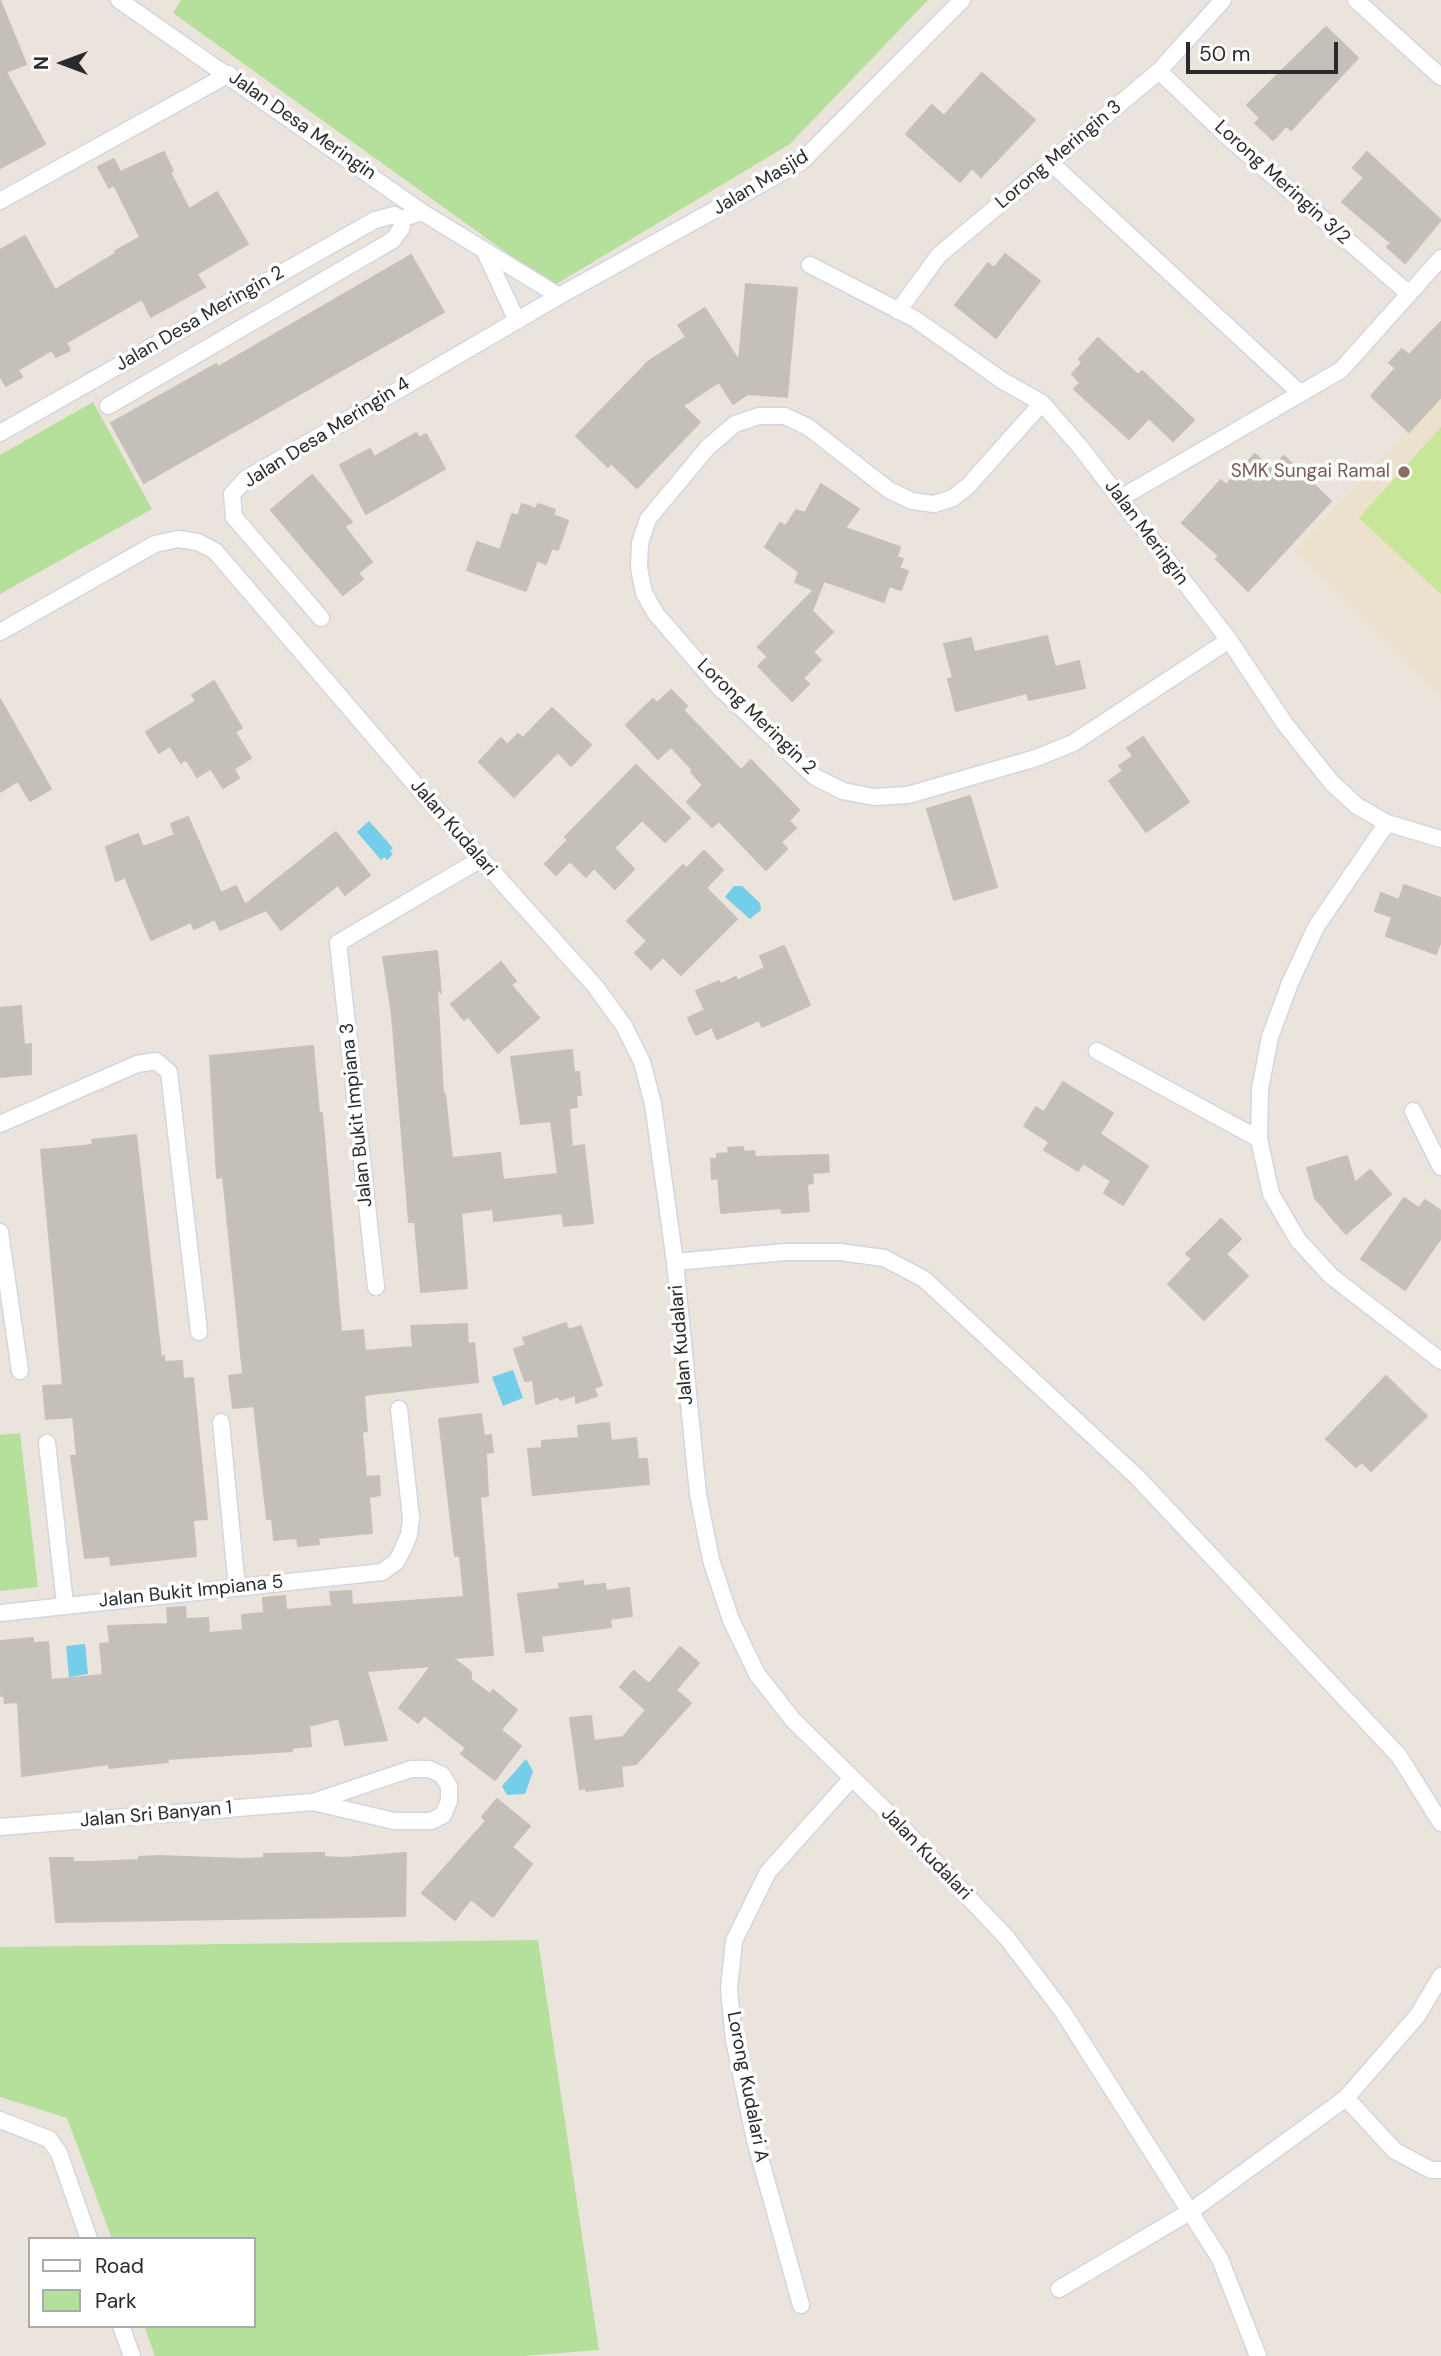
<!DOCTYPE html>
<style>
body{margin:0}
#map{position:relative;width:1441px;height:2356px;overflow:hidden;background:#ebe4dc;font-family:"DM Sans",sans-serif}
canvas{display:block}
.legend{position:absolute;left:28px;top:2237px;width:228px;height:91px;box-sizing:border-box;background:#fff;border:2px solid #aaa;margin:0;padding:9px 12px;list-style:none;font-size:21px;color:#2a2a2a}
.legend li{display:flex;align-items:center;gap:14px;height:35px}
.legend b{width:35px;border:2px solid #aaa}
.north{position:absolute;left:28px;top:28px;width:70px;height:70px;-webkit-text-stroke:5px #fff;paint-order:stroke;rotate:270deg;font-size:19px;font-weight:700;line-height:28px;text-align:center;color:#2a2a2a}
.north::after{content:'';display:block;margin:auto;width:24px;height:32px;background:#2a2a2a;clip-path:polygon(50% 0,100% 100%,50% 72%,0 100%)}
.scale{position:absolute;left:1186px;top:42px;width:152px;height:32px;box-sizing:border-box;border:4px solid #2a2a2a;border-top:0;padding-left:9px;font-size:21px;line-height:24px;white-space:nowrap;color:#2a2a2a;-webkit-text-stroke:5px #fff;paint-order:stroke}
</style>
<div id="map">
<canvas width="1441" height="2356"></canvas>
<ul class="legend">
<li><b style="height:9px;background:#fff"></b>Road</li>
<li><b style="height:19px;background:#b5e09b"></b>Park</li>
</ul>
<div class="north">N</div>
<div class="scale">50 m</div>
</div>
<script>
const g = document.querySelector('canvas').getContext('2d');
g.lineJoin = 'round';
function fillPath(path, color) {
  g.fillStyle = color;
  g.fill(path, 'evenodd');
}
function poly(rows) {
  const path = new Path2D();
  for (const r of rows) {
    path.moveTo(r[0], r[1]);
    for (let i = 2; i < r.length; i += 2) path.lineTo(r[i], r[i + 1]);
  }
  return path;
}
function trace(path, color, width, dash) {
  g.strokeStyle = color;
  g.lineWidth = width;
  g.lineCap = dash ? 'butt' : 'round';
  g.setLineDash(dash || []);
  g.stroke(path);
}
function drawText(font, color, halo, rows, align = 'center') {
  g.font = font + ' "DM Sans",sans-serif';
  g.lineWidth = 7;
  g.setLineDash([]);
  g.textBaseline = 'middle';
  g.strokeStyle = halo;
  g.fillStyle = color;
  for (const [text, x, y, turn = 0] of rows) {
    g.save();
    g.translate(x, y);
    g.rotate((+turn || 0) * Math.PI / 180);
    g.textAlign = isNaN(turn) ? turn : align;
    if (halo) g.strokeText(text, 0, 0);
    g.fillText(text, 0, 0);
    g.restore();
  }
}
const education = poly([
 [1441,395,1441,698,1295,550]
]);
const green = poly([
 [181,0,928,0,790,144,553,286,173,13],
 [93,402,152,509,0,594,0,455],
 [20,1433,38,1587,0,1591,0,1435],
 [538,1940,599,2350,522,2356,155,2356,144,2326,254,2326,254,2239,112,2239,67,2118,0,2097,0,1947]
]);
const pitch = poly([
 [1441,427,1441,594,1359,518]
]);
const water = poly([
 [369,821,393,848,390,851,393,854,387,860,384,857,381,860,357,832],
 [734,886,742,886,760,903,761,910,750,919,725,897],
 [513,1370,523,1398,503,1406,492,1377],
 [85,1644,88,1674,69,1677,66,1646],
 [526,1759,533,1771,525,1794,507,1795,502,1786]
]);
const building = poly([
 [0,0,26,64,6,72,45,144,0,168,0,0],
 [1326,27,1358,58,1291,130,1286,126,1273,140,1255,123,1260,118,1247,105,1326,27],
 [982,73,1035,120,981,177,972,168,960,182,906,134,932,105,944,116,982,73],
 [164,152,173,171,170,172,189,209,217,192,248,244,197,274,205,287,151,317,142,299,66,343,70,350,56,357,52,350,18,370,22,377,6,386,0,376,0,250,25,236,55,290,116,253,115,251,140,237,114,185,109,188,98,167,114,159,120,172,164,152],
 [1367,152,1441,220,1405,263,1387,247,1391,243,1342,202,1364,178,1353,168,1367,152],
 [1005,254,1040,281,996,338,955,305,988,263,994,268,1005,254],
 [411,255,444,312,144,483,111,423,216,364,218,367,411,255],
 [746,284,797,288,787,397,748,394,733,404,719,382,683,406,700,422,637,488,611,463,608,467,576,436,649,361,686,337,678,325,705,308,739,361,746,284],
 [1441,322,1441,397,1409,432,1371,396,1396,368,1389,363,1402,349,1409,355,1441,322],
 [1098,338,1138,375,1142,371,1194,420,1173,441,1149,418,1129,439,1074,389,1080,383,1072,374,1082,363,1079,359,1098,338],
 [416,433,419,438,426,434,445,469,366,514,340,465,370,449,374,457,416,433],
 [1255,454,1271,469,1284,456,1331,501,1248,591,1216,559,1219,556,1182,523,1221,480,1226,485,1255,454],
 [312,475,352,522,344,526,372,562,358,573,363,579,343,595,271,510,312,475],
 [821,484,859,509,845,528,900,547,897,557,903,559,899,568,908,571,901,590,889,586,884,602,824,581,812,611,833,632,813,652,821,660,803,678,809,684,792,701,758,666,768,657,758,647,814,590,795,582,799,572,765,547,780,523,786,526,796,510,805,513,821,484],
 [522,504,536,509,538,504,555,510,553,515,568,521,558,550,552,548,546,564,537,560,526,591,467,570,477,542,500,550,512,514,518,516,522,504],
 [1047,636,1055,667,1079,661,1085,688,1029,700,1027,693,956,711,948,679,953,678,944,644,971,638,974,652,1047,636],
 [214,681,242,728,235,732,251,758,234,769,239,778,223,788,211,769,197,777,186,759,181,763,170,746,159,753,146,732,196,701,192,695,214,681],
 [671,690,687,706,683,710,741,770,751,760,799,810,789,821,796,828,781,842,787,849,766,870,719,821,712,827,687,802,703,785,691,772,693,770,671,747,658,759,626,725,653,699,657,703,671,690],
 [0,699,51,789,30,801,18,781,0,792,0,699],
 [552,708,591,745,571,766,558,752,514,797,479,762,501,738,507,745,518,734,523,738,552,708],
 [1143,737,1189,802,1146,832,1109,781,1123,771,1119,766,1133,756,1127,748,1143,737],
 [636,765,690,818,665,842,642,820,614,848,634,869,615,889,594,868,586,877,570,861,556,875,545,864,568,840,565,837,636,765],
 [970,796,997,887,954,900,927,809,970,796],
 [188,817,221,893,236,886,245,905,336,832,370,875,345,895,338,885,281,930,266,910,220,930,215,919,194,929,191,922,151,940,125,877,116,881,106,847,138,834,143,847,175,835,171,824,188,817],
 [704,851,723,870,706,888,737,919,681,975,663,957,651,969,635,953,647,941,627,921,683,865,687,868,704,851],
 [1404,885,1441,898,1441,941,1436,954,1386,936,1392,917,1375,911,1381,893,1399,900,1404,885],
 [784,946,810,1005,762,1027,759,1020,717,1039,712,1027,696,1035,688,1018,705,1010,696,991,719,981,721,984,736,977,737,981,765,968,760,956,784,946],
 [437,951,441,993,437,988,443,1094,445,1094,452,1158,500,1153,503,1180,558,1174,551,1121,521,1124,511,1057,572,1050,574,1072,579,1072,581,1095,576,1095,577,1107,569,1108,572,1147,584,1145,593,1223,564,1226,562,1213,494,1221,493,1209,461,1213,467,1288,421,1292,415,1222,409,1222,392,1015,383,957,437,951],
 [501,962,516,981,511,985,539,1018,498,1053,468,1016,464,1020,451,1004,501,962],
 [21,1006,24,1045,31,1044,31,1074,0,1077,0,1008,21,1006],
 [313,1046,319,1113,322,1113,341,1332,363,1330,365,1351,413,1347,411,1326,467,1324,468,1344,474,1343,478,1382,364,1395,367,1431,362,1432,366,1477,379,1476,380,1495,369,1497,372,1533,318,1538,319,1544,298,1546,297,1538,274,1540,272,1519,267,1519,254,1406,233,1408,229,1376,243,1374,223,1177,217,1178,210,1056,313,1046],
 [1063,1082,1113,1113,1100,1134,1148,1166,1123,1205,1104,1193,1111,1181,1083,1163,1078,1171,1044,1150,1049,1142,1024,1126,1036,1107,1044,1112,1063,1082],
 [136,1135,161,1357,164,1356,165,1362,182,1361,183,1379,193,1378,207,1519,193,1520,196,1556,111,1565,110,1556,85,1558,71,1456,77,1456,73,1417,46,1419,43,1386,63,1385,41,1150,93,1145,92,1140,136,1135],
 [743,1147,744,1152,754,1151,755,1157,828,1155,829,1172,812,1173,813,1183,807,1184,809,1211,782,1213,781,1208,721,1213,718,1178,712,1179,711,1159,717,1159,717,1154,729,1153,728,1148,743,1147],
 [1347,1156,1355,1183,1370,1170,1391,1194,1346,1234,1315,1198,1307,1168,1347,1156],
 [1404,1198,1419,1208,1425,1200,1441,1211,1441,1238,1405,1290,1361,1259,1404,1198],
 [1221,1219,1241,1239,1226,1254,1248,1276,1204,1320,1168,1284,1192,1259,1186,1254,1221,1219],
 [566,1323,568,1330,581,1326,602,1385,594,1388,597,1396,576,1403,576,1395,560,1400,559,1396,536,1404,533,1380,525,1381,514,1349,526,1345,523,1338,566,1323],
 [1386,1376,1427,1416,1371,1471,1362,1462,1356,1467,1326,1439,1386,1376],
 [481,1414,484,1436,491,1435,493,1452,486,1453,488,1496,480,1497,493,1655,453,1658,471,1672,471,1680,490,1694,493,1690,517,1710,501,1730,521,1746,495,1780,461,1754,466,1748,424,1715,418,1723,399,1708,431,1666,367,1671,387,1740,345,1745,339,1718,309,1726,311,1746,291,1748,292,1751,167,1759,168,1762,109,1768,109,1764,22,1776,18,1702,5,1703,4,1696,1,1696,0,1641,33,1638,33,1643,48,1642,51,1680,103,1675,100,1644,110,1643,108,1626,168,1624,167,1608,185,1607,186,1619,208,1618,209,1633,243,1630,242,1615,264,1613,263,1598,285,1596,286,1610,332,1606,330,1592,351,1591,352,1605,464,1597,460,1556,455,1556,439,1419,481,1414],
 [609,1423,611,1441,636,1438,638,1459,647,1459,649,1484,533,1495,528,1449,542,1448,542,1441,579,1438,578,1426,609,1423],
 [583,1581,583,1586,605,1584,606,1591,629,1588,632,1616,610,1619,611,1627,541,1636,543,1651,526,1652,518,1594,560,1589,559,1584,583,1581],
 [680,1647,699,1663,676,1690,691,1703,636,1764,621,1766,623,1786,586,1791,586,1788,580,1789,570,1718,591,1716,594,1741,623,1737,646,1710,620,1687,634,1671,649,1684,680,1647],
 [497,1799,530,1826,512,1847,532,1864,493,1917,471,1899,455,1920,422,1893,486,1821,482,1817,497,1799],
 [324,1853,324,1857,343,1858,406,1853,405,1916,56,1922,50,1858,73,1858,73,1862,92,1862,139,1860,139,1857,158,1856,242,1859,264,1858,264,1854,324,1853]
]);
const minor = poly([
 [119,0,422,212,559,296],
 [1356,0,1441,77],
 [1159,71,1228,137,1408,293],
 [1050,162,1301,394],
 [0,201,229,74],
 [485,252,517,321],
 [810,265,915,319,1003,381,1042,403,1081,448,1229,640,1285,724,1332,783,1357,806,1387,823,1441,839],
 [898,311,939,255,1159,71,1223,0],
 [1042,403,968,486,953,498,934,504,912,501,889,490,808,427,785,416,759,416,735,424,708,447,648,519,640,543,639,568,644,593,656,614,720,688,815,777,843,791,874,797,908,795,1036,758,1073,743,1229,640],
 [108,406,393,240,402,227,401,219],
 [0,433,375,220,394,215,401,219,422,212],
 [1119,499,1341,370,1441,258],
 [321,618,234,517,232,494,246,479,559,296,801,162,962,0],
 [0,632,155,544,178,539,198,542,215,551,425,796,595,986,624,1026,642,1062,653,1104,675,1262,698,1494,711,1560,731,1620,757,1674,793,1720,893,1818,1007,1938,1063,2012,1220,2259,1258,2356],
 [1387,823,1316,927,1290,983,1270,1037,1260,1089,1259,1139,1271,1194,1298,1240,1331,1276,1441,1361],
 [1097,1051,1259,1139],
 [1413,1111,1441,1167],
 [0,1124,137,1064,156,1061,169,1072,199,1332],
 [0,1232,20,1371],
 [675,1262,785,1252,840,1252,884,1258,924,1279,1137,1477,1399,1756,1441,1823],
 [376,1287,338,943,481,859],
 [221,1422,237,1588],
 [47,1443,65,1604],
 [0,1613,382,1572,396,1562,402,1551,409,1535,411,1518,399,1409],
 [0,1827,313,1802,411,1769,429,1769,442,1775,449,1786,449,1801,443,1815,431,1821,394,1821,313,1802],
 [1346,2098,1395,2151,1431,2170,1441,2170],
 [0,2120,49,2139,59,2153,89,2239],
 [1059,2289,1191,2211,1346,2098,1418,2015,1441,1976],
 [801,2305,755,2140,734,2040,729,1989,734,1941,768,1872,852,1778],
 [121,2326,132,2356]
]);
const markers = [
 [1404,472,7,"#8d6e63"]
];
const streetNames = [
 ["Jalan Desa Meringin",302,126,35],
 ["Lorong Meringin 3",1059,155,-40],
 ["Jalan Masjid",761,183,-31],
 ["Lorong Meringin 3/2",1282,183,42],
 ["Jalan Desa Meringin 2",200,319,-30],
 ["Jalan Desa Meringin 4",327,433,-32],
 ["Jalan Meringin",1146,533,53],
 ["Lorong Meringin 2",756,717,44],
 ["Jalan Kudalari",453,828,49],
 ["Jalan Bukit Impiana 3",357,1115,-96],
 ["Jalan Kudalari",682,1345,-95],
 ["Jalan Bukit Impiana 5",191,1592,-6],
 ["Jalan Sri Banyan 1",156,1815,-5],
 ["Jalan Kudalari",926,1854,46],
 ["Lorong Kudalari A",747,2087,79]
];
const educationNames = [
 ["SMK Sungai Ramal",1390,472]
];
fillPath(education, '#ece1cc');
fillPath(green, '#b5e09b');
fillPath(pitch, '#c7e697');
fillPath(water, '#74cde9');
fillPath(building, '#c4bfb8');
trace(building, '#c7c0b6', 2);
trace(minor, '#d2d5e2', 19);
trace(minor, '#fff', 16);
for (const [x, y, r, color] of markers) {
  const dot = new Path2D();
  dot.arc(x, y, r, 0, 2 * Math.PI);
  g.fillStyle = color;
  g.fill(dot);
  trace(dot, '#fff', 2.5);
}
drawText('19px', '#2a2a2a', '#fff', streetNames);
drawText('19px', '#785e54', '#fff', educationNames, 'right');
</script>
